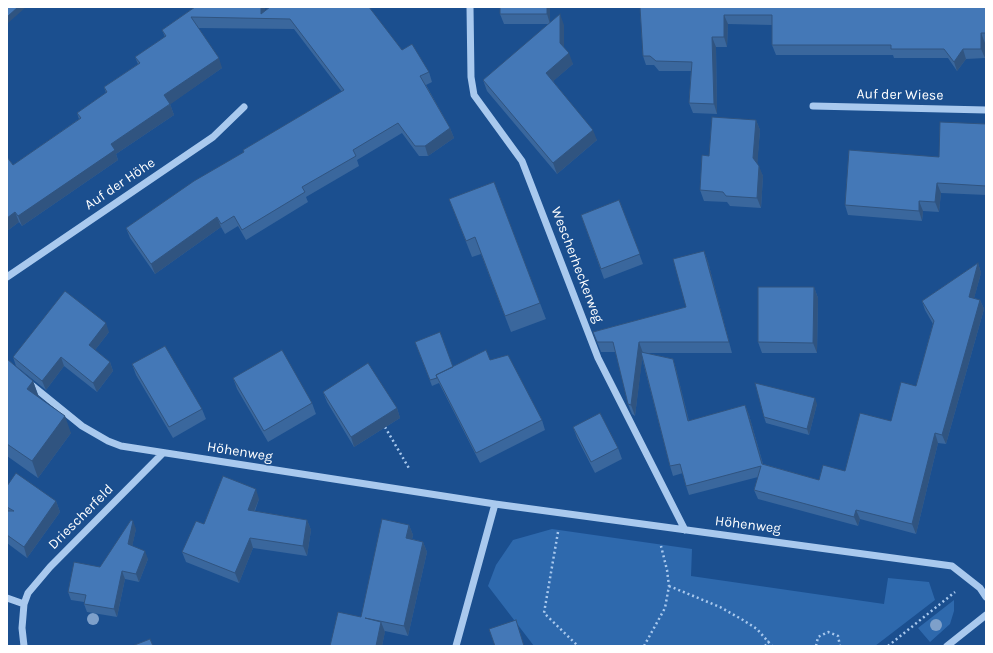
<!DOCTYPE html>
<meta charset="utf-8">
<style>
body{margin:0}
#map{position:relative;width:993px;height:653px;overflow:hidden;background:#1b4f8f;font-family:Karla,sans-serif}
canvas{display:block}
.frame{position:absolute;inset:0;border:8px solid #fff;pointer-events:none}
</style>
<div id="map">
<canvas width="993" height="653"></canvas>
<div class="frame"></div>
</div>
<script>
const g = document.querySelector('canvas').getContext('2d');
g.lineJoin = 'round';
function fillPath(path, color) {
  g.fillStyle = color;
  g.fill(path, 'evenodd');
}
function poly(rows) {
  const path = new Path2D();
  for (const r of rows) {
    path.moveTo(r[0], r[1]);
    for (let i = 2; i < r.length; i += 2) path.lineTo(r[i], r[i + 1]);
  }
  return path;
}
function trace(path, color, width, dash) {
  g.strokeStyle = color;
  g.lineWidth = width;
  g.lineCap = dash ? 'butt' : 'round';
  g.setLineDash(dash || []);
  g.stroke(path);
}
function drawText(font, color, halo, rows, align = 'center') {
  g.font = font + ' Karla,sans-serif';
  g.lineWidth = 3;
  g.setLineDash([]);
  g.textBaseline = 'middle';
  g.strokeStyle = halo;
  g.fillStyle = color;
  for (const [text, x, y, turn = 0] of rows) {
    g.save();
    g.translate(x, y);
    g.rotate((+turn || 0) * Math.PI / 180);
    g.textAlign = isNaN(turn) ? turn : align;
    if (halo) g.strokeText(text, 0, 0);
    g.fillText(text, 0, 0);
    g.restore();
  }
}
const green = poly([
 [552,529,692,549,691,576,884,604,888,578,929,582,935,600,875,646,534,646,488,586,496,565,513,540],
 [954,600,954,611,950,624,930,642,918,628]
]);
const path = poly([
 [385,427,410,470],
 [558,532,544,613,578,646],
 [669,586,720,607,743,620,757,629,772,646],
 [644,646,665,608,669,586,667,570,661,546],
 [765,646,769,641],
 [816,646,818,637,828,632,838,636,840,646],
 [888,646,955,592]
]);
const minor = poly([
 [470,7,471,77,474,95,522,161,598,358,685,530],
 [813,106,986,110],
 [7,277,213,137,244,107],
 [29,383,82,426,108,441,121,446,495,504,952,566,980,588,986,597],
 [7,598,24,604,22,628,24,646],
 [24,604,28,593,50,567,163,453],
 [456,646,495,504],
 [947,646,986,615]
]);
const trees = [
 [93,619],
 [936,625]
];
const wall = poly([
 [195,7,265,7,265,11,402,50,429,72,432,82,426,85,450,128,454,138,428,156,419,156,402,133,357,160,359,166,306,197,308,202,246,240,238,226,225,234,221,227,155,274,130,238,126,228,244,152,243,150,342,92,294,29,198,28,222,68,170,104,174,115,116,154,118,160,22,226,19,222,7,231,7,157,13,165,79,119,77,113,106,93,104,87,138,64,135,57,165,37,162,30],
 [550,7,550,23,564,25,564,48,573,64,553,81,597,140,557,174,487,91,483,80,549,24,504,24,500,14],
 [640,7,986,7,986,43,985,43,985,58,966,59,957,71,948,58,894,58,893,55,776,55,772,45,772,25,728,24,727,47,716,47,717,114,693,113,689,103,691,71,659,71,654,65,646,65,643,56],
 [756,120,760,130,757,164,763,176,761,208,730,206,727,202,704,201,700,190,709,156],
 [986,124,986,195,941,193,939,212,923,211,922,221,848,215,845,205,939,157],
 [494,182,546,319,511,332,481,254,472,257,449,199],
 [619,200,643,264,604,279,581,215],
 [704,251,708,262,732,353,645,353,673,359,676,369,689,421,745,405,749,415,763,464,819,480,845,471,891,421,916,386,933,324,925,310,922,301,978,263,981,273,974,298,980,300,984,309,946,444,938,443,916,534,860,519,858,526,758,499,754,490,758,477,689,495,686,486,683,473,673,476,670,466,642,358,635,416,632,414,628,404,616,352,601,352,593,332,686,307],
 [814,287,818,298,817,353,762,353,758,342],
 [109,332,95,350,110,362,113,371,97,392,64,366,46,390,16,366,13,357],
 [415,342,453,367,486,350,490,360,542,420,545,430,480,463,439,383,432,386],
 [7,359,33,381,39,397,71,433,38,478,7,456],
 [132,364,202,409,206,419,173,438,136,375],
 [233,378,312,403,316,414,268,442,237,389],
 [323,392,397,408,400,418,354,447,327,402],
 [817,404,809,435,766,423,764,417],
 [573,427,618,448,622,459,595,473,577,438],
 [7,486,56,501,60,512,27,558,7,543],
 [259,499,255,511,307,520,311,530,307,556,253,548,239,583,186,562,182,552,204,524],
 [409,525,413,535,412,539,423,542,427,552,408,636,385,631,382,646,361,617],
 [136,529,132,546,148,559,139,582,125,579,117,617,87,612,84,604,84,602,71,600,68,592,100,567]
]);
const shadedWall = poly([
 [18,7,26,7,7,24,7,17],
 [261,7,265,7,265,18,261,14],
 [547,7,550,7,550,24,547,14],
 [560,14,564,25,564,54,560,43],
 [724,15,728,24,727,47,724,37],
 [981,33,985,43,985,58,981,49],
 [712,37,716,47,717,114,714,104],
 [963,49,966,59,957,71,954,62],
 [569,53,573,64,550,84,546,73],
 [219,58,222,68,168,106,164,95],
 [170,104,174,115,116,154,118,160,22,226,18,216,111,144],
 [756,120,760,130,757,169,753,158],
 [450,128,454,138,428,156,425,146],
 [593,130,597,140,557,174,553,163],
 [759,166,763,176,761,208,757,198],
 [937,183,941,193,939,212,935,202],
 [919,201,923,211,922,221,919,211],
 [15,212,19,222,7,231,7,218],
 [217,217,221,227,155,274,151,264],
 [704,251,708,262,732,353,729,342],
 [978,263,981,273,972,306,969,297],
 [814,287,818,298,817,353,813,343],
 [980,300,984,309,946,444,942,435],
 [106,323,109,332,92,354,89,345],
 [639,342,643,353,635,416,631,405],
 [61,357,64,366,46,390,42,381],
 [673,359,676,369,691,431,688,421],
 [110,362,113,371,97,392,93,383],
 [33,381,39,398,27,389],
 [815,398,817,404,809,435,807,429],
 [745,405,749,415,765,473,762,464],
 [397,408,400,418,354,447,351,437],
 [65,416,71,433,38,478,32,461],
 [935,433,938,443,916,534,912,524],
 [256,489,259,499,251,519,248,510],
 [56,501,60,512,27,558,24,547],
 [856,510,860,519,858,526,854,517],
 [307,520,311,530,307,556,303,546],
 [133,521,136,529,131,552,128,544],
 [409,525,413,535,410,548,406,538],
 [250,538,253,548,239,583,235,573],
 [423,542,427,552,408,636,404,626],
 [145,551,148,559,139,582,136,574],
 [122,571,125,579,117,617,114,609],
 [381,622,385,632,382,646,376,646]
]);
const building = poly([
 [7,7,18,7,7,17,7,7],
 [195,7,261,7,261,14,270,7,369,7,402,50,412,44,429,72,420,76,450,128,425,146,415,146,398,123,353,150,356,156,302,187,305,192,242,230,234,216,221,224,217,217,151,264,126,228,194,181,244,152,243,150,344,90,290,19,191,17,219,58,164,95,170,104,111,144,115,150,18,216,15,212,7,218,7,157,13,165,81,118,77,113,107,92,104,87,140,63,135,57,166,36,162,30,195,7],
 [500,7,547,7,547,14,500,14,500,7],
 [640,7,986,7,986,33,981,33,981,49,963,49,954,62,944,49,891,49,891,45,772,45,772,15,724,15,724,37,712,37,714,104,689,103,692,62,656,61,650,56,643,56,640,7],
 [560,14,560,43,569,53,546,73,593,130,553,163,483,80,560,14],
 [712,117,756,120,753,158,759,166,757,198,726,196,723,192,700,190,702,155,709,156,712,117],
 [940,122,986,124,986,186,937,183,935,202,919,201,919,211,845,205,849,150,939,157,940,122],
 [494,182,540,303,505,316,475,237,466,241,449,199,494,182],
 [619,200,640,254,601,269,581,215,619,200],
 [704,251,729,342,639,342,631,405,628,404,613,342,597,342,593,332,686,307,673,259,704,251],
 [978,263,969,297,980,300,942,435,935,433,912,524,856,510,854,517,754,490,761,466,686,486,680,464,670,466,641,352,673,359,688,421,745,405,762,464,819,480,823,465,845,471,860,413,891,421,901,382,916,386,934,321,922,301,978,263],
 [758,287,814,287,813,343,758,342,758,287],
 [65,291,106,323,89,345,110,362,93,383,61,357,42,381,13,357,65,291],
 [440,332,453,367,436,375,437,378,430,380,415,342,440,332],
 [165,346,202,409,169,427,132,364,165,346],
 [282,350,312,403,264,431,233,378,282,350],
 [486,350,490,360,508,355,542,420,476,453,436,375,486,350],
 [7,359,33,381,27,389,65,416,32,461,7,444,7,359],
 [368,363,397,408,351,437,323,392,368,363],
 [755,383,815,398,807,429,764,417,755,383],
 [600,413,618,448,591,462,573,427,600,413],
 [16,473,56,501,24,547,7,535,7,511,14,511,7,507,7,486,16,473],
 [223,476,256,489,248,510,307,520,303,546,250,538,235,573,182,552,196,521,204,524,223,476],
 [382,519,409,525,406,538,423,542,404,626,365,618,381,622,376,646,330,646,338,612,361,617,382,519],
 [131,520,133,521,128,544,145,551,136,574,122,571,114,609,84,604,86,595,68,592,74,562,100,567,131,520],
 [516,620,524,646,495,646,489,629,516,620],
 [150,639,153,646,132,646,150,639]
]);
const streetNames = [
 ["Auf der Wiese",900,95,1],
 ["Auf der Höhe",120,184,-34],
 ["Wescherheckerweg",577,265,69],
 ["Höhenweg",240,452,9],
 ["Driescherfeld",81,517,-45],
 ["Höhenweg",748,525,7]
];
fillPath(green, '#2e69ad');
trace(path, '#a9c9ee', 2.5, [2, 3]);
trace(minor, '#a9c9ee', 7);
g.fillStyle = '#7ea0ca';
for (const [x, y] of trees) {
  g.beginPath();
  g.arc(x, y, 6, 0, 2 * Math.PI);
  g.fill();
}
fillPath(wall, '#3a679d');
fillPath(shadedWall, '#305480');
fillPath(building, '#4478b7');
trace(building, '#305480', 1);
drawText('14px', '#fff', '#1b4f8f', streetNames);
</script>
